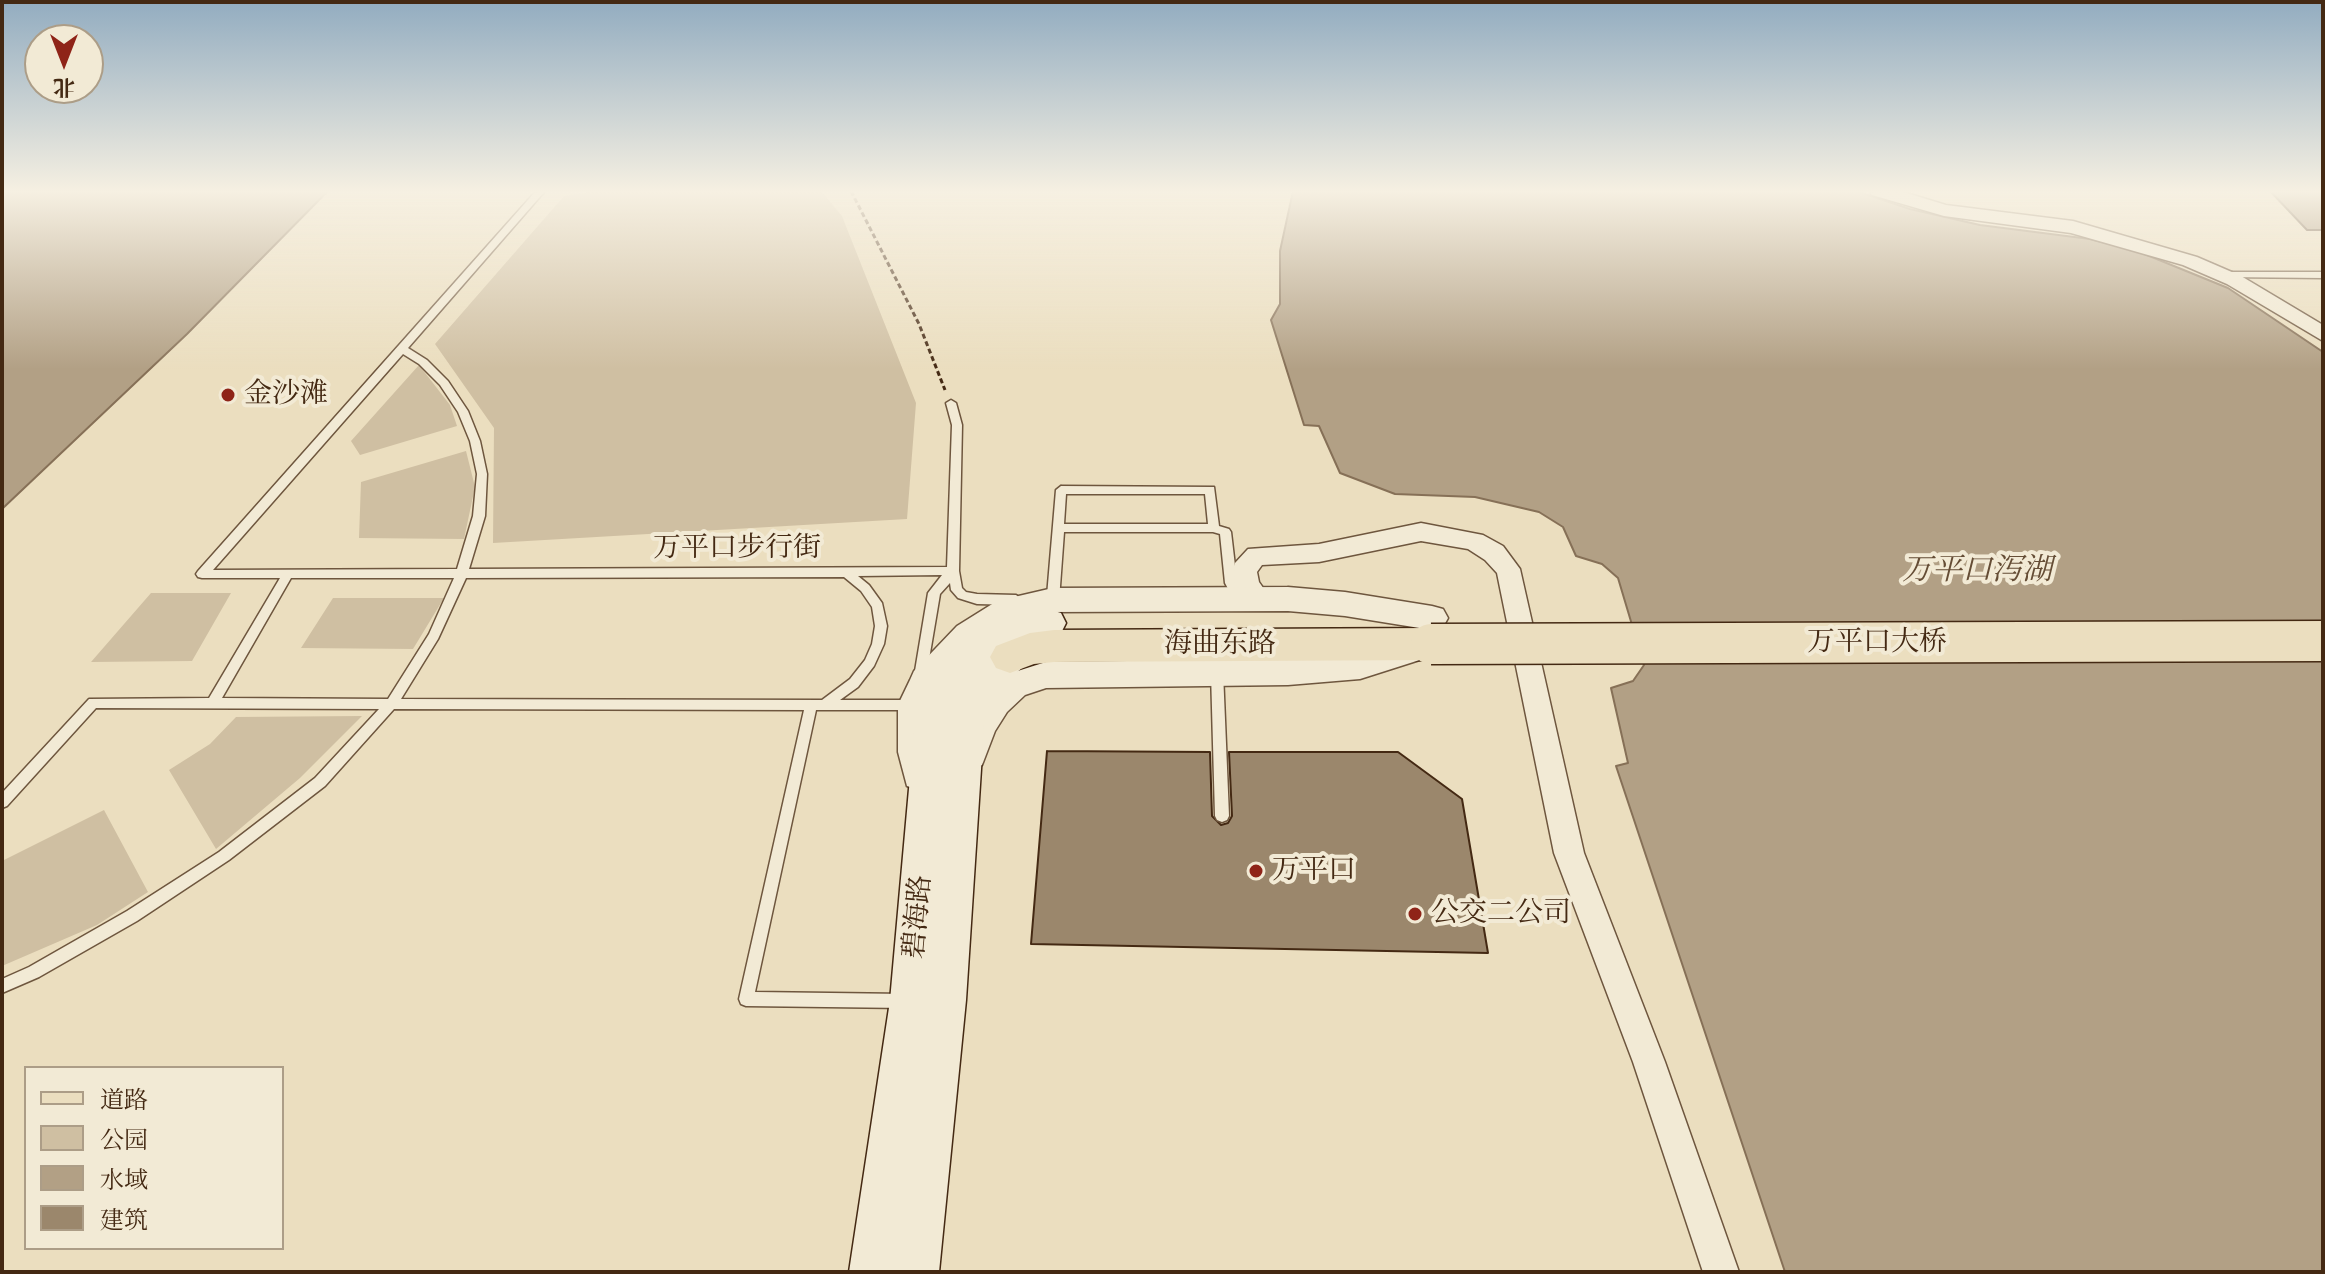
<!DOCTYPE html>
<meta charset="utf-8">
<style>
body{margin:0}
#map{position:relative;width:2325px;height:1274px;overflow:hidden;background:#ebdebf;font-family:"Libre Bodoni","Noto Serif SC",serif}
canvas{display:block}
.frame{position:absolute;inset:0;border:4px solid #442913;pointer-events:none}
.legend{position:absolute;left:24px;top:1066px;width:260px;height:184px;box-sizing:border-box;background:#f2ead5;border:2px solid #ac9d87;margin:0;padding:10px 14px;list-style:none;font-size:24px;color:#442913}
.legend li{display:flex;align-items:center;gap:16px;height:40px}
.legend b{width:40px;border:2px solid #ac9d87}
.north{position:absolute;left:24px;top:24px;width:80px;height:80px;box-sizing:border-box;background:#f2ead5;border:2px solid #ac9d87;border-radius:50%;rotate:180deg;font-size:22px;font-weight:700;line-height:32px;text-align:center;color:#442913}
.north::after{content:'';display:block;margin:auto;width:28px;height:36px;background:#8f2418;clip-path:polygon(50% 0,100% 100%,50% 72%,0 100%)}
</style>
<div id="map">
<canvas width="2325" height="1274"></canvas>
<div class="frame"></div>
<ul class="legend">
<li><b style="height:10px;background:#ebdebf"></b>道路</li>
<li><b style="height:22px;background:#cfbfa2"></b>公园</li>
<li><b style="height:22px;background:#b2a085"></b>水域</li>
<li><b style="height:22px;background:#9b876c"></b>建筑</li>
</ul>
<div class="north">北</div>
</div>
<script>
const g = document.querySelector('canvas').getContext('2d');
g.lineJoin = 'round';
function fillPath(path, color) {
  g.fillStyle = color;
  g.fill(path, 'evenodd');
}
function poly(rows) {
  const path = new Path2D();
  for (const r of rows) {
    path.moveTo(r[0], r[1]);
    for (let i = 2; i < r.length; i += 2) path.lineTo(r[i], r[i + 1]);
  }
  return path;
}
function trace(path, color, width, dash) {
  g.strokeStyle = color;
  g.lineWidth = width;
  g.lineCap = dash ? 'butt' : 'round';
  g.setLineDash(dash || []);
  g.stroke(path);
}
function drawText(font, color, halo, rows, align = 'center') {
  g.font = font + ' "Libre Bodoni","Noto Serif SC",serif';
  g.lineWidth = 8;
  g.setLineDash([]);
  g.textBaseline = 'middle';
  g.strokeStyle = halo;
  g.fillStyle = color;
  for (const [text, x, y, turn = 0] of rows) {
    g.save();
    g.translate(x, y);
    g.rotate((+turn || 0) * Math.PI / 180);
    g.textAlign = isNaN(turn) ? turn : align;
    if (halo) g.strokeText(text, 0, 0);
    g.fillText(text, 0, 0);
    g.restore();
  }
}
const green = poly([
 [596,191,821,191,842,216,916,403,907,519,493,543,494,428,435,344,564,196],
 [419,365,450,405,457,426,360,455,351,441],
 [466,451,475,487,464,539,359,538,361,482],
 [151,593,231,593,192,661,91,662],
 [333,598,444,598,413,649,301,648],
 [362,716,300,778,216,849,169,770,210,744,236,717],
 [104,810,148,892,97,925,2,966,2,861]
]);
const water = poly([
 [2,191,328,191,187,334,2,509,2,191],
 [1293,191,1856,191,1910,209,1980,225,2090,239,2137,251,2228,288,2323,352,2323,1272,1785,1272,1616,766,1628,763,1611,688,1633,681,1644,665,1618,578,1602,564,1576,556,1563,527,1539,512,1475,497,1395,494,1340,473,1319,426,1304,425,1271,320,1280,304,1280,251,1293,191]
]);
const building = poly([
 [2270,191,2323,191,2323,230,2307,230,2270,191],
 [1047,751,1210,752,1212,816,1221,825,1228,823,1232,816,1229,752,1398,752,1462,799,1488,953,1031,944,1047,751]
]);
const path = poly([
 [851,191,919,324,945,390]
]);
const service = poly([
 [536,191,545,191,408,348,427,360,448,381,468,411,480,441,487,474,485,516,469,569,947,567,952,425,946,403,951,400,956,403,962,425,959,571,962,588,966,592,977,594,1016,595,1022,600,1016,605,977,604,958,598,951,590,950,583,940,594,926,677,924,681,920,682,916,681,914,677,928,593,942,575,858,576,869,585,882,603,887,626,884,644,874,666,858,687,840,700,913,700,917,701,919,705,917,709,913,710,816,710,755,992,906,994,911,996,913,1001,911,1006,906,1008,746,1006,741,1004,739,999,804,710,394,709,325,786,229,860,137,921,39,977,2,993,2,979,29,967,127,911,219,852,315,778,379,709,96,708,7,806,2,808,2,793,89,699,209,698,280,578,202,578,198,577,196,574,198,571,536,191],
 [403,354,419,364,440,385,458,412,470,441,477,474,473,516,457,569,213,570,403,354],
 [844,577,861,591,872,607,875,626,872,644,865,660,850,679,822,700,401,699,438,639,466,578,844,577],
 [291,578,454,578,429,634,388,699,222,698,291,578],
 [2226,272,2323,272,2323,278,2223,277,2223,273,2226,272],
 [1061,486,1214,487,1219,526,1229,529,1231,532,1237,583,1245,599,1243,602,1235,602,1225,583,1220,534,1213,532,1064,532,1059,600,1053,605,1046,603,1044,600,1047,596,1056,490,1061,486],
 [1066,494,1205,494,1208,524,1064,524,1066,494],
 [1217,667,1221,669,1223,672,1229,816,1227,820,1222,822,1217,820,1215,816,1211,672,1213,669,1217,667]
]);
const minor = poly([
 [1870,191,1900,191,1946,205,2073,221,2197,257,2241,276,2323,325,2323,341,2227,284,2183,265,2071,233,1944,216,1872,195,1870,191],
 [1421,523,1483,535,1503,546,1520,569,1584,853,1665,1062,1739,1272,1703,1272,1633,1062,1554,853,1497,573,1485,560,1468,549,1421,541,1319,562,1262,565,1257,572,1259,582,1271,599,1267,606,1258,609,1249,606,1234,584,1235,563,1248,549,1319,544,1421,523]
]);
const tertiary = poly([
 [1288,587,1345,592,1432,606,1443,609,1448,618,1443,627,1432,630,1345,616,1288,611,1053,612,1017,620,979,644,939,688,932,705,932,752,936,775,931,786,919,790,907,786,898,752,898,705,910,680,914,671,957,626,997,601,1053,588,1288,587],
 [1418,635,1429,639,1434,648,1429,657,1360,679,1288,685,1046,688,1025,695,1007,712,995,731,982,765,970,770,958,765,953,755,962,727,983,692,1002,676,1046,662,1288,659,1360,653,1418,635]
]);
const secondary = poly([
 [1048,609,1061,613,1066,623,1061,633,1020,646,1028,657,1023,667,1001,686,990,700,984,723,966,1000,939,1272,849,1272,890,1001,914,733,920,704,933,673,945,657,964,641,1012,617,1048,609]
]);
const primary = poly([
 [1431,628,1445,633,1451,644,1445,655,1431,660,1054,662,1034,664,1010,673,996,668,990,657,996,646,1030,633,1054,630,1431,628]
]);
const primaryBridge = poly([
 [1431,644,2323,641]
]);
const markers = [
 [228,395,8,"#8f2418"],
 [1256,871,8,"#8f2418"],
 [1415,914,8,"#8f2418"]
];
const poiNames = [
 ["金沙滩",244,395],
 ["万平口",1272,871],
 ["公交二公司",1431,914]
];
const streetNames = [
 ["万平口步行街",737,549],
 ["万平口大桥",1877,643],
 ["海曲东路",1220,645],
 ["碧海路",919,917,-85]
];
const waterNames = [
 ["万平口泻湖",1977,572]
];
fillPath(green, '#cfbfa2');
fillPath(water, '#b2a085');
trace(water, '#867057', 2);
fillPath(building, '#9b876c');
trace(building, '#442913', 2);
trace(service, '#6e563e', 3);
trace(minor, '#6e563e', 3);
trace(tertiary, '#6e563e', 3);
trace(secondary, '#442913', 3);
trace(primary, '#442913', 3);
trace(path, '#442913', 3, [5, 3]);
fillPath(service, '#f2ead5');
fillPath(minor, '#f2ead5');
fillPath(tertiary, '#f2ead5');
fillPath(secondary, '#f2ead5');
fillPath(primary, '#ebdebf');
trace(primaryBridge, '#442913', 43, []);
trace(primaryBridge, '#ebdebf', 40);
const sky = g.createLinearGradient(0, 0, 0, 369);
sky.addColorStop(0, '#92acc0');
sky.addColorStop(0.52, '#f6f0e2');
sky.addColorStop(1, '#f6f0e200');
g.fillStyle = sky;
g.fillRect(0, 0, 2325, 369);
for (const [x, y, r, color] of markers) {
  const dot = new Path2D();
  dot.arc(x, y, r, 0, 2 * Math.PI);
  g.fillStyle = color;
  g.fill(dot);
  trace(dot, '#f2ead5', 3);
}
drawText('28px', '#442913', '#f2ead5', poiNames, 'left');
drawText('28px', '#442913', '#f2ead5', streetNames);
drawText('italic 30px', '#654d35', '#f2ead5', waterNames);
</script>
